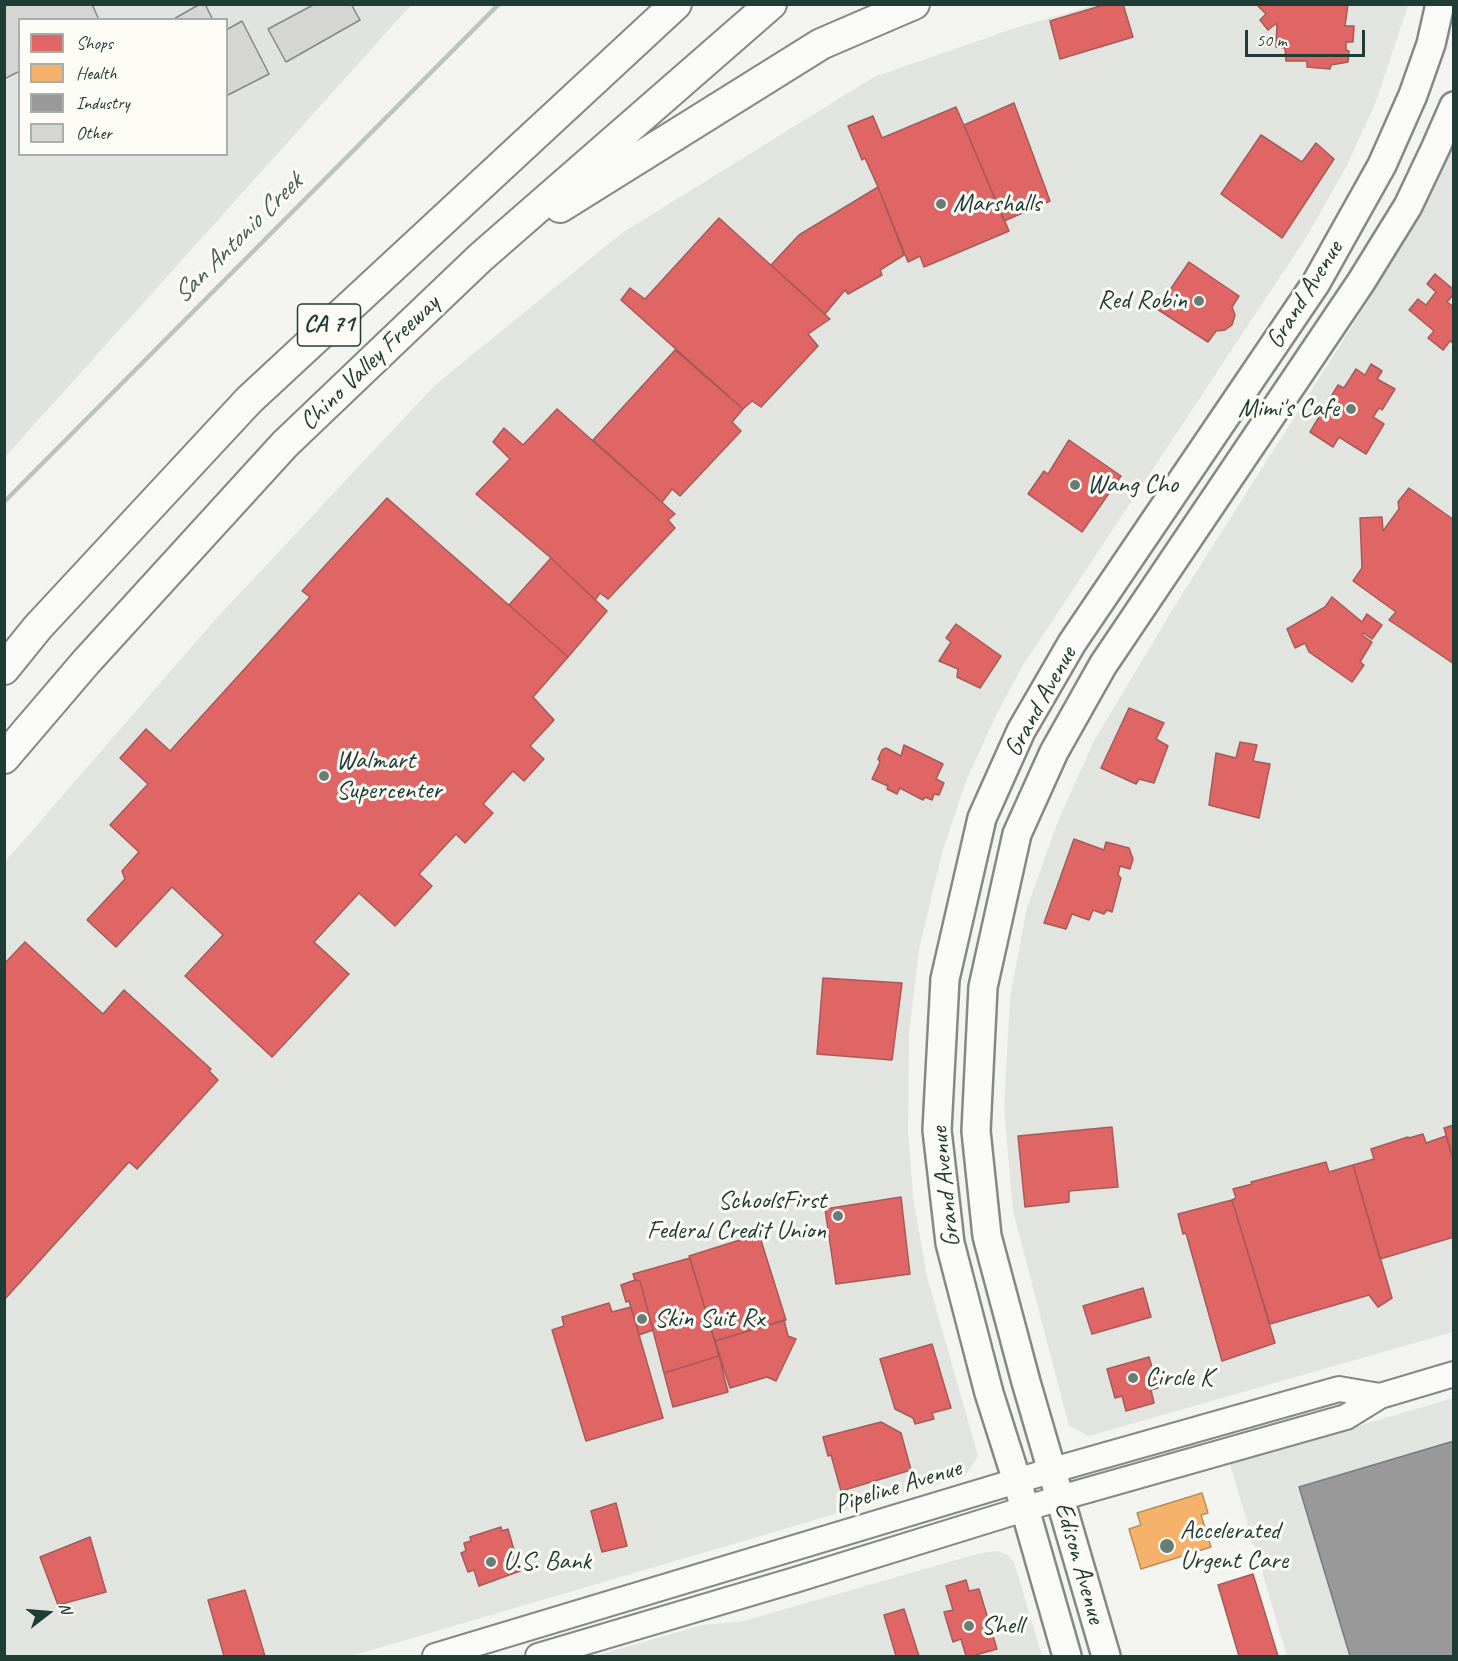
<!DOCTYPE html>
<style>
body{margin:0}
#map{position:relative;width:1458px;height:1661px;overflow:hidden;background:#f3f3f0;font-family:Caveat,sans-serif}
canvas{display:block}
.frame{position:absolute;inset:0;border:6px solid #1f3d34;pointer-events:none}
.legend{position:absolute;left:18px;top:18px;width:210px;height:138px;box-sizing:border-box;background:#fdfcf7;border:2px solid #a4b0a9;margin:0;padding:8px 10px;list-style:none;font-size:18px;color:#1f3d34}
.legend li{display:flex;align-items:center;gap:12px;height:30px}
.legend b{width:30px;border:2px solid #a4b0a9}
.north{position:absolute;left:18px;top:1583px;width:60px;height:60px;-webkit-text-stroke:4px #fdfcf7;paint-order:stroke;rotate:74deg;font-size:16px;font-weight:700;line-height:24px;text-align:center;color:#1f3d34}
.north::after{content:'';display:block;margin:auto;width:21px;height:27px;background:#1f3d34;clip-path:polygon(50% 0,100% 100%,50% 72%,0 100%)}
.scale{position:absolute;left:1245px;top:30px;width:120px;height:27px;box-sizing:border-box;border:3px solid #1f3d34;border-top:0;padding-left:8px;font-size:18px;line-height:21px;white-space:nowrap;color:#1f3d34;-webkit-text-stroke:4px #fdfcf7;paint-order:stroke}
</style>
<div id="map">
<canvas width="1458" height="1661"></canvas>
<div class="frame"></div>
<ul class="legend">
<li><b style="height:16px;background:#e06666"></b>Shops</li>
<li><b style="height:16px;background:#f6b26b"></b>Health</li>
<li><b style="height:16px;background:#999"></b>Industry</li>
<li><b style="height:16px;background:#d5d6d3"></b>Other</li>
</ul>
<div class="north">N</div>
<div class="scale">50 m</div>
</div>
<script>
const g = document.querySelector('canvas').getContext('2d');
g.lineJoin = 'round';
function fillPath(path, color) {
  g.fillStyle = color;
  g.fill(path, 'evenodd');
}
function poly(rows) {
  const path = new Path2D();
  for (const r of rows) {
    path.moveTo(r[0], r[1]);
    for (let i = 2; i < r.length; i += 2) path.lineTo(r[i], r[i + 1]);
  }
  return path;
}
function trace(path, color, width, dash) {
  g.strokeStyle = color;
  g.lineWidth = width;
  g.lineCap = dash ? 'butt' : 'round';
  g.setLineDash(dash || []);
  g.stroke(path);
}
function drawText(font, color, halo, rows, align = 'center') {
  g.font = font + ' Caveat,sans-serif';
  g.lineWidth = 6;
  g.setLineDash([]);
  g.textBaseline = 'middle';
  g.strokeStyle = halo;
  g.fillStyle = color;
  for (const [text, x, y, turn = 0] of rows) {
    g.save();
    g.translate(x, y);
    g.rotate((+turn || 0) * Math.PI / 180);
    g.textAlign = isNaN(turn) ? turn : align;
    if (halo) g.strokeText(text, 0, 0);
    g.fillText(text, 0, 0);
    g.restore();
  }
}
const built = poly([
 [1094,5,1408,5,1375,104,1346,167,1307,236,1023,665,996,715,966,781,942,853,919,949,909,1034,908,1131,913,1197,927,1277,978,1456,965,1476,351,1656,5,1656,5,862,214,621,435,385,622,233,874,77,1015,28],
 [1453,142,1453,1332,1089,1436,1069,1426,1013,1211,1004,1108,1010,997,1027,908,1058,821,1094,741,1176,604,1373,293,1429,197],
 [1453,1398,1453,1656,1287,1656,1230,1464],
 [996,1551,1006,1554,1014,1562,1042,1656,595,1656,702,1625,740,1622,977,1554]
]);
const green = poly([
 [5,5,411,5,5,457],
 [20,20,226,20,226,154,20,154]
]);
const shops = poly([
 [1107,4,1123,4,1133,37,1060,59,1050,21,1107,4],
 [1260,4,1348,4,1345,26,1354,26,1353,42,1346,42,1346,50,1349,51,1348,62,1331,65,1330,69,1307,67,1307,61,1286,61,1285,48,1276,47,1277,23,1268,30,1260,20,1266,14,1258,6,1260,4],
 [1014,103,1050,201,1004,221,964,125,1014,103],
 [956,107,1009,231,924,267,920,256,908,262,878,187,865,158,862,160,848,126,873,116,882,138,956,107],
 [1261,135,1302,162,1316,143,1334,159,1282,238,1221,194,1261,135],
 [878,187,904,255,880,270,882,275,848,294,845,290,825,314,771,265,799,235,878,187],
 [719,218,830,319,808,334,818,346,761,407,752,401,743,409,621,300,630,288,645,299,719,218],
 [1189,262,1239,296,1232,307,1235,315,1232,325,1225,330,1216,331,1208,342,1157,309,1189,262],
 [1435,274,1454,290,1454,294,1447,302,1454,307,1454,344,1450,341,1443,350,1428,338,1434,331,1409,310,1418,299,1426,305,1436,292,1427,284,1435,274],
 [675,350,743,409,732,422,741,431,680,496,672,489,662,502,593,440,675,350],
 [1371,364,1382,371,1377,379,1395,389,1382,410,1379,408,1373,417,1384,424,1366,454,1339,437,1333,447,1310,432,1338,385,1344,388,1356,369,1365,375,1371,364],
 [557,409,675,514,668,520,675,528,608,599,600,593,595,600,551,558,476,494,510,459,493,442,504,428,523,445,557,409],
 [1069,440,1121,476,1082,532,1028,494,1044,471,1048,474,1069,440],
 [1409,488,1454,520,1454,664,1389,620,1396,612,1353,581,1362,568,1360,518,1382,517,1383,531,1399,509,1398,502,1409,488],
 [387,498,568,657,533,697,554,720,530,746,544,759,524,781,513,771,483,804,493,813,465,843,456,834,419,874,432,886,395,926,359,893,314,942,349,974,272,1057,185,976,223,935,172,887,116,947,87,920,125,879,122,871,139,852,110,825,148,784,120,758,146,729,170,751,310,597,302,591,387,498],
 [551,558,607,611,568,657,509,605,551,558],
 [1332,597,1362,622,1367,614,1382,625,1372,639,1363,633,1362,635,1372,642,1360,662,1364,665,1352,682,1309,652,1305,643,1295,648,1287,629,1325,607,1332,597],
 [956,624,1001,656,980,688,957,677,958,669,939,661,951,642,946,638,956,624],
 [1129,708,1164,723,1156,739,1168,746,1154,783,1139,779,1136,784,1101,768,1129,708],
 [1240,742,1257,745,1253,761,1270,764,1259,818,1209,805,1216,753,1236,758,1240,742],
 [904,745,943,764,936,779,944,783,939,795,934,794,932,800,925,797,923,800,900,788,897,794,887,789,888,786,872,779,880,762,878,759,882,750,886,748,901,756,904,745],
 [1074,839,1104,850,1106,842,1129,848,1133,859,1130,869,1120,866,1118,875,1121,878,1112,912,1107,910,1104,914,1093,910,1089,920,1072,914,1066,929,1044,923,1074,839],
 [25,942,103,1014,124,990,211,1069,209,1071,218,1080,137,1169,129,1162,4,1300,4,964,25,942],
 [823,978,902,983,892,1060,817,1054,823,978],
 [1454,1125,1454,1162,1444,1128,1454,1125],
 [1112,1127,1118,1187,1069,1191,1069,1202,1025,1207,1018,1136,1112,1127],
 [1423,1134,1426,1143,1446,1136,1454,1162,1454,1237,1380,1259,1353,1165,1374,1159,1371,1149,1408,1137,1409,1138,1423,1134],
 [1326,1162,1329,1172,1353,1165,1392,1298,1378,1307,1369,1295,1270,1324,1232,1200,1236,1198,1233,1189,1252,1184,1251,1182,1326,1162],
 [901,1197,910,1274,836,1284,825,1209,901,1197],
 [1232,1200,1275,1343,1222,1361,1186,1233,1183,1234,1178,1214,1232,1200],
 [759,1234,786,1320,715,1341,689,1256,759,1234],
 [690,1258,719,1356,664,1373,644,1296,640,1281,635,1280,633,1274,690,1258],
 [635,1280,640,1281,653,1330,639,1335,629,1301,626,1302,621,1285,635,1280],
 [1143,1288,1151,1317,1092,1334,1083,1306,1143,1288],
 [609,1303,612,1312,631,1307,663,1418,586,1441,552,1330,564,1326,562,1317,609,1303],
 [784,1320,788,1336,796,1339,776,1381,767,1377,730,1388,715,1341,784,1320],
 [932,1344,951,1408,932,1413,934,1419,915,1424,913,1418,895,1409,880,1359,932,1344],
 [719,1356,728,1392,673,1407,664,1373,719,1356],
 [1149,1357,1158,1388,1151,1390,1154,1403,1126,1411,1122,1396,1115,1398,1107,1369,1149,1357],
 [881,1422,901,1433,911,1470,841,1491,831,1455,828,1456,823,1437,881,1422],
 [616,1503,627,1546,602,1552,591,1511,616,1503],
 [501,1527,502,1531,508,1529,520,1571,479,1586,474,1570,468,1572,461,1553,466,1551,464,1543,471,1541,470,1537,501,1527],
 [90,1537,106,1592,58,1605,40,1557,90,1537],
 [1253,1574,1278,1656,1239,1656,1218,1585,1253,1574],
 [966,1580,969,1591,979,1589,997,1649,972,1656,966,1656,961,1639,953,1642,944,1612,953,1610,946,1586,966,1580],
 [245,1590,265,1656,224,1656,208,1600,245,1590],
 [904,1609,919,1656,896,1656,884,1615,904,1609]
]);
const health = poly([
 [1202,1493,1208,1513,1201,1515,1211,1547,1141,1569,1129,1529,1141,1525,1137,1513,1202,1493]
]);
const industry = poly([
 [1454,1441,1454,1656,1350,1656,1299,1487,1454,1441]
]);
const stream = poly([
 [4,502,499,4]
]);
const building = poly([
 [4,4,92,4,99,20,20,20,20,71,4,79,4,4],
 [200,4,205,4,213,20,172,20,200,4],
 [315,4,351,4,360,20,286,62,268,29,315,4],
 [242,21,269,74,226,96,226,30,242,21]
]);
const secondary = poly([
 [435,1656,1053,1470,1339,1389,1380,1396],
 [538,1656,795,1580,1060,1498,1346,1417,1380,1396,1454,1374]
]);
const primary = poly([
 [1067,1656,1017,1481,989,1393,950,1243,937,1130,945,979,982,818,1021,731,1072,643,1316,283,1382,165,1413,95,1431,44,1440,4],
 [1106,1656,1026,1382,987,1236,976,1131,983,987,1017,834,1054,752,1103,665,1361,282,1408,206,1436,147,1454,106]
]);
const motorway = poly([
 [560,207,821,44,914,4],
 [4,669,38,627,249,400,676,4],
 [4,758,86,662,285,444,481,257,771,4]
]);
const markers = [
 [941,204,6,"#697d76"],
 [1199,301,6,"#697d76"],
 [1351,409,6,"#697d76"],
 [1075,485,6,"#697d76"],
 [324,776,6,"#697d76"],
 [838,1216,6,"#697d76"],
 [642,1319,6,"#697d76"],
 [1133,1378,6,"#697d76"],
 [1167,1546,8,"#697d76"],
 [491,1562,6,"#697d76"],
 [969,1626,6,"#697d76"]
];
const shields = [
 [329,325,63]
];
const shieldNames = [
 ["CA 71",329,325]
];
const poiNames = [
 ["Marshalls",953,204],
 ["Red Robin",1187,301,"right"],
 ["Mimi's Cafe",1339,409,"right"],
 ["Wang Cho",1087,485],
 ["Walmart",336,761],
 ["Supercenter",336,791],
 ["SchoolsFirst",826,1201,"right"],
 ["Federal Credit Union",826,1231,"right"],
 ["Skin Suit Rx",654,1319],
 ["Circle K",1145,1378],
 ["Accelerated",1180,1531],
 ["Urgent Care",1180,1561],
 ["U.S. Bank",503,1562],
 ["Shell",981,1626]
];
const streetNames = [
 ["Grand Avenue",1305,295,-58],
 ["Chino Valley Freeway",370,363,-44],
 ["Grand Avenue",1041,702,-61],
 ["Grand Avenue",946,1187,-96],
 ["Pipeline Avenue",898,1487,-17],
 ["Edison Avenue",1079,1563,74]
];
const waterNames = [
 ["San Antonio Creek",238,239,-45]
];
fillPath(built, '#e2e4e0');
fillPath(green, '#e0e3df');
fillPath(shops, '#e06666');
trace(shops, '#a65a57', 1.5);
fillPath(health, '#f6b26b');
trace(health, '#b68f5a', 1.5);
fillPath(industry, '#999');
trace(industry, '#747d7b', 1.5);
trace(stream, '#bbc3bd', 4.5);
fillPath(building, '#d5d6d3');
trace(building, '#848986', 1.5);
trace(secondary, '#848986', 28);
trace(primary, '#848986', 32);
trace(motorway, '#848986', 34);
trace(secondary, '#fafaf8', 24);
trace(primary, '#fafaf8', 27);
trace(motorway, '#fafaf8', 30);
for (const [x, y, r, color] of markers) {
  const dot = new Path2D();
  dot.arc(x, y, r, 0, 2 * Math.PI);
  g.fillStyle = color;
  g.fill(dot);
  trace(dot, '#fdfcf7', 2);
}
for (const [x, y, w] of shields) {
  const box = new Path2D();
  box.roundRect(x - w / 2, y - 21, w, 42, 4.5);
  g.fillStyle = '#fdfcf7';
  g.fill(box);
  trace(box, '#1f3d34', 1.5);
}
drawText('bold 24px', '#1f3d34', null, shieldNames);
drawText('26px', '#1f3d34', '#fdfcf7', poiNames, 'left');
drawText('26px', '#1f3d34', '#fdfcf7', streetNames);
drawText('italic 27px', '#475f56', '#fdfcf7', waterNames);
</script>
